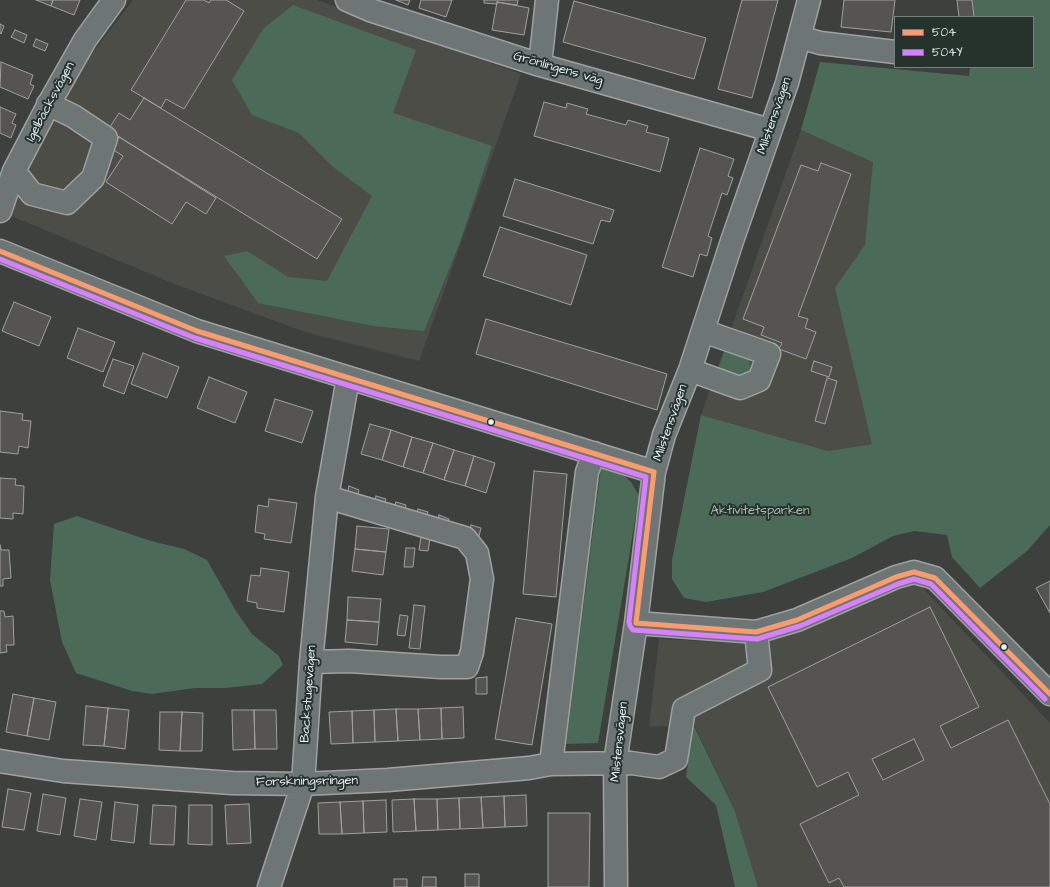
<!DOCTYPE html>
<meta charset="utf-8">
<style>
body{margin:0}
#map{position:relative;width:1050px;height:887px;overflow:hidden;background:#3d403c;font-family:"Architects Daughter",sans-serif}
canvas{display:block}
.legend{position:absolute;left:894px;top:16px;width:140px;height:52px;box-sizing:border-box;background:#26332d;border:1px solid #747f7e;margin:0;padding:5px 7px;list-style:none;font-size:12px;color:#e8f1f8}
.legend li{display:flex;align-items:center;gap:8px;height:20px}
.legend b{width:20px;border:1px solid #747f7e}
</style>
<div id="map">
<canvas width="1050" height="887"></canvas>
<ul class="legend">
<li><b style="height:5px;background:#fc9b6d"></b>504</li>
<li><b style="height:5px;background:#d880ff"></b>504Y</li>
</ul>
</div>
<script>
const g = document.querySelector('canvas').getContext('2d');
g.lineJoin = 'round';
function fillPath(path, color) {
  g.fillStyle = color;
  g.fill(path, 'evenodd');
}
function poly(rows) {
  const path = new Path2D();
  for (const r of rows) {
    path.moveTo(r[0], r[1]);
    for (let i = 2; i < r.length; i += 2) path.lineTo(r[i], r[i + 1]);
  }
  return path;
}
function trace(path, color, width, dash) {
  g.strokeStyle = color;
  g.lineWidth = width;
  g.lineCap = dash ? 'butt' : 'round';
  g.setLineDash(dash || []);
  g.stroke(path);
}
function drawText(font, color, halo, rows, align = 'center') {
  g.font = font + ' "Architects Daughter",sans-serif';
  g.lineWidth = 4;
  g.setLineDash([]);
  g.textBaseline = 'middle';
  g.strokeStyle = halo;
  g.fillStyle = color;
  for (const [text, x, y, turn = 0] of rows) {
    g.save();
    g.translate(x, y);
    g.rotate((+turn || 0) * Math.PI / 180);
    g.textAlign = isNaN(turn) ? turn : align;
    if (halo) g.strokeText(text, 0, 0);
    g.fillText(text, 0, 0);
    g.restore();
  }
}
const built = poly([
 [133,0,317,0,521,74,419,361,305,332,172,283,7,214,61,104,88,59],
 [801,130,873,161,872,444,828,451,701,415],
 [915,580,1050,723,1050,887,758,887,735,811,694,724,649,727,659,639,752,644]
]);
const green = poly([
 [972,0,1050,0,1050,525,1027,551,980,588,952,557,947,535,914,531,893,536,852,558,763,592,706,602,684,598,672,579,672,560,701,415,828,451,872,444,835,288,865,245,873,162,801,130,820,62,969,76,970,67,1033,67,1033,17,974,17],
 [293,5,416,50,393,113,492,146,460,242,424,331,373,326,258,303,224,256,247,251,288,277,327,281,372,196,332,166,299,133,252,115,232,80,263,29],
 [725,349,749,358,750,370,743,377,717,372],
 [601,467,619,471,631,482,639,496,598,743,566,744],
 [77,516,151,541,184,549,207,560,236,611,252,634,279,656,283,665,262,684,226,688,195,688,152,694,132,691,76,673,62,642,50,580,54,524],
 [693,724,735,811,758,887,735,887,716,805,686,777]
]);
const building = poly([
 [36,0,53,0,51,6,36,0],
 [53,0,80,0,74,15,51,6,53,0],
 [186,0,204,0,209,3,211,0,226,0,244,11,184,109,166,99,161,108,131,90,186,0],
 [396,0,410,0,408,5,396,0],
 [452,0,446,17,419,8,421,0,452,0],
 [484,0,518,0,517,5,497,2,497,4,484,3,484,0],
 [742,0,778,0,752,98,718,89,742,0],
 [844,0,895,0,891,32,841,27,844,0],
 [957,0,972,0,974,17,959,17,957,0],
 [574,1,706,38,694,79,563,42,574,1],
 [497,2,529,8,524,35,492,30,497,2],
 [0,24,4,26,1,34,0,33,0,24],
 [15,30,27,35,24,43,11,37,15,30],
 [36,39,48,44,45,51,33,46,36,39],
 [1,62,33,75,30,84,34,86,28,99,0,87,1,62],
 [144,98,342,219,317,259,108,130,119,113,130,120,144,98],
 [544,102,566,108,567,103,588,109,586,114,626,125,628,120,648,126,646,132,669,138,660,172,534,136,544,102],
 [0,107,16,114,12,123,16,125,11,138,0,133,0,107],
 [119,137,216,198,206,214,186,202,172,224,106,182,123,156,112,149,119,137],
 [700,148,734,159,728,176,733,178,727,195,722,193,708,236,712,238,707,256,700,254,693,277,662,267,700,148],
 [821,163,851,174,798,316,808,319,805,328,816,332,806,359,779,349,782,343,761,335,764,327,743,319,801,165,818,171,821,163],
 [515,179,614,210,610,222,601,220,593,244,503,216,515,179],
 [500,227,587,255,571,305,483,276,500,227],
 [14,302,51,317,39,346,2,331,14,302],
 [486,319,667,374,657,410,476,354,486,319],
 [78,328,115,342,103,372,67,358,78,328],
 [143,353,179,367,167,398,131,384,143,353],
 [113,359,134,366,124,394,103,386,113,359],
 [814,361,832,367,829,377,811,371,814,361],
 [209,377,247,392,235,423,197,408,209,377],
 [827,378,837,381,825,424,815,421,827,378],
 [275,399,313,411,302,443,265,431,275,399],
 [0,411,23,414,22,420,31,421,28,448,19,446,18,454,0,452,0,411],
 [370,424,391,430,382,460,361,454,370,424],
 [391,430,412,437,403,467,382,460,391,430],
 [412,437,433,443,423,473,403,467,412,437],
 [433,443,454,450,444,480,423,473,433,443],
 [454,450,474,456,465,486,444,480,454,450],
 [474,456,495,463,486,493,465,486,474,456],
 [534,471,567,474,556,597,523,594,534,471],
 [0,478,16,479,15,485,24,486,23,514,13,513,13,519,0,518,0,478],
 [349,486,359,490,357,497,347,494,349,486],
 [376,496,386,499,384,507,374,504,376,496],
 [269,499,297,503,291,543,264,539,265,534,255,532,258,505,268,507,269,499],
 [396,502,406,505,404,513,394,510,396,502],
 [418,509,428,512,426,520,416,517,418,509],
 [439,515,449,519,447,526,437,523,439,515],
 [471,525,481,528,479,536,469,533,471,525],
 [357,526,389,529,386,552,355,549,357,526],
 [421,537,430,539,428,551,419,550,421,537],
 [0,545,1,550,9,550,11,578,3,579,3,586,0,586,0,545],
 [406,548,415,548,413,567,404,567,406,548],
 [355,549,386,552,383,575,352,571,355,549],
 [261,568,289,572,284,612,257,608,257,603,247,601,251,575,260,576,261,568],
 [1050,581,1050,613,1036,588,1050,581],
 [348,597,381,599,379,622,347,620,348,597],
 [414,605,425,606,420,649,409,648,414,605],
 [930,607,979,707,940,726,951,748,1008,720,1050,804,1050,887,844,887,839,878,829,883,800,824,859,795,848,772,817,787,768,687,930,607],
 [914,739,924,760,883,780,872,759,914,739],
 [0,611,4,611,5,617,13,616,14,645,6,645,7,652,0,653,0,611],
 [400,615,408,616,405,636,397,635,400,615],
 [516,618,552,624,532,745,495,739,516,618],
 [347,620,379,622,377,645,345,642,347,620],
 [487,677,487,694,476,694,476,678,487,677],
 [13,694,34,698,27,736,6,732,13,694],
 [34,698,56,702,49,740,27,736,34,698],
 [86,706,108,708,104,746,83,745,86,706],
 [463,707,464,738,442,739,441,708,463,707],
 [108,708,129,710,125,749,104,746,108,708],
 [441,708,442,739,420,740,418,709,441,708],
 [396,709,418,709,420,740,398,741,396,709],
 [396,709,398,741,375,742,374,710,396,709],
 [232,710,254,710,255,749,233,750,232,710],
 [254,710,276,710,277,749,255,749,254,710],
 [374,710,375,742,353,743,352,711,374,710],
 [352,711,353,743,331,744,329,712,352,711],
 [160,712,182,712,180,751,159,750,160,712],
 [182,712,203,713,202,751,180,751,182,712],
 [8,789,31,793,24,830,2,827,8,789],
 [43,794,66,798,60,835,37,831,43,794],
 [526,795,527,826,505,827,504,796,526,795],
 [504,796,505,827,483,828,481,797,504,796],
 [481,797,483,828,460,829,459,798,481,797],
 [459,798,460,829,438,830,437,799,459,798],
 [80,799,102,802,96,840,74,836,80,799],
 [414,799,416,831,393,832,392,800,414,799],
 [414,799,437,799,438,830,416,831,414,799],
 [386,800,387,832,364,833,363,801,386,800],
 [363,801,364,833,342,834,340,802,363,801],
 [115,802,138,805,134,843,111,840,115,802],
 [340,802,342,834,319,834,318,803,340,802],
 [249,804,251,843,227,844,225,805,249,804],
 [153,805,176,806,174,845,150,844,153,805],
 [189,805,212,805,212,845,188,844,189,805],
 [548,813,590,813,589,887,548,887,548,813],
 [465,874,479,874,479,887,465,887,465,874],
 [423,877,436,877,436,887,422,887,423,877],
 [394,879,407,879,407,887,394,887,394,879]
]);
const minor = poly([
 [347,0,370,10,540,65,770,130],
 [799,37,820,43,895,52],
 [540,65,547,0],
 [14,171,32,194,67,203,93,178,106,138,73,116,48,104],
 [0,211,14,171,51,100,85,40,114,0],
 [0,251,197,331,654,472],
 [690,370,740,388,759,380,769,354,703,331],
 [636,623,756,632,797,620,896,577,914,572,935,578,1050,694],
 [311,662,349,661,441,667,467,667,472,652,482,579,477,553,465,538,327,497],
 [0,761,63,771,232,783,303,784,388,780,529,768,551,764,631,763,659,767,676,759,684,709,760,670,756,632],
 [551,764,587,472,594,453],
 [269,887,303,784,311,662,327,497,348,378],
 [616,887,615,763,636,623,654,472,664,435,690,370,732,241,787,83,809,0]
]);
const bus1 = poly([
 [0,251,197,331,654,472],
 [636,623,756,632,797,620,896,577,914,572,935,578,1050,694],
 [636,623,654,472]
]);
const bus2 = poly([
 [0,259,195,338,646,477,629,622,630,626,633,630,757,639,800,626,898,584,914,579,931,584,1045,699]
]);
const markers = [
 [491,422,3.5,"#e8f1f8"],
 [1004,647,3.5,"#e8f1f8"]
];
const streetNames = [
 ["Grönlingens väg",558,69,16],
 ["Igelbäcksvägen",51,102,-62],
 ["Milstensvägen",775,116,-71],
 ["Milstensvägen",671,423,-71],
 ["Backstugevägen",309,694,-86],
 ["Milstensvägen",620,742,-84],
 ["Forskningsringen",307,782,-1]
];
const parkNames = [
 ["Aktivitetsparken",760,511]
];
fillPath(built, '#4d4d48');
fillPath(green, '#4c6a58');
fillPath(building, '#565451');
trace(building, '#9ea1a1', 1);
trace(minor, '#9ea1a1', 25);
trace(minor, '#6e7575', 22);
trace(bus1, '#fc9b6d', 5);
trace(bus2, '#d880ff', 5);
for (const [x, y, r, color] of markers) {
  const dot = new Path2D();
  dot.arc(x, y, r, 0, 2 * Math.PI);
  g.fillStyle = color;
  g.fill(dot);
  trace(dot, '#26332d', 1.5);
}
drawText('13px', '#e8f1f8', '#26332d', streetNames);
drawText('13px', '#aabdba', '#26332d', parkNames);
</script>
